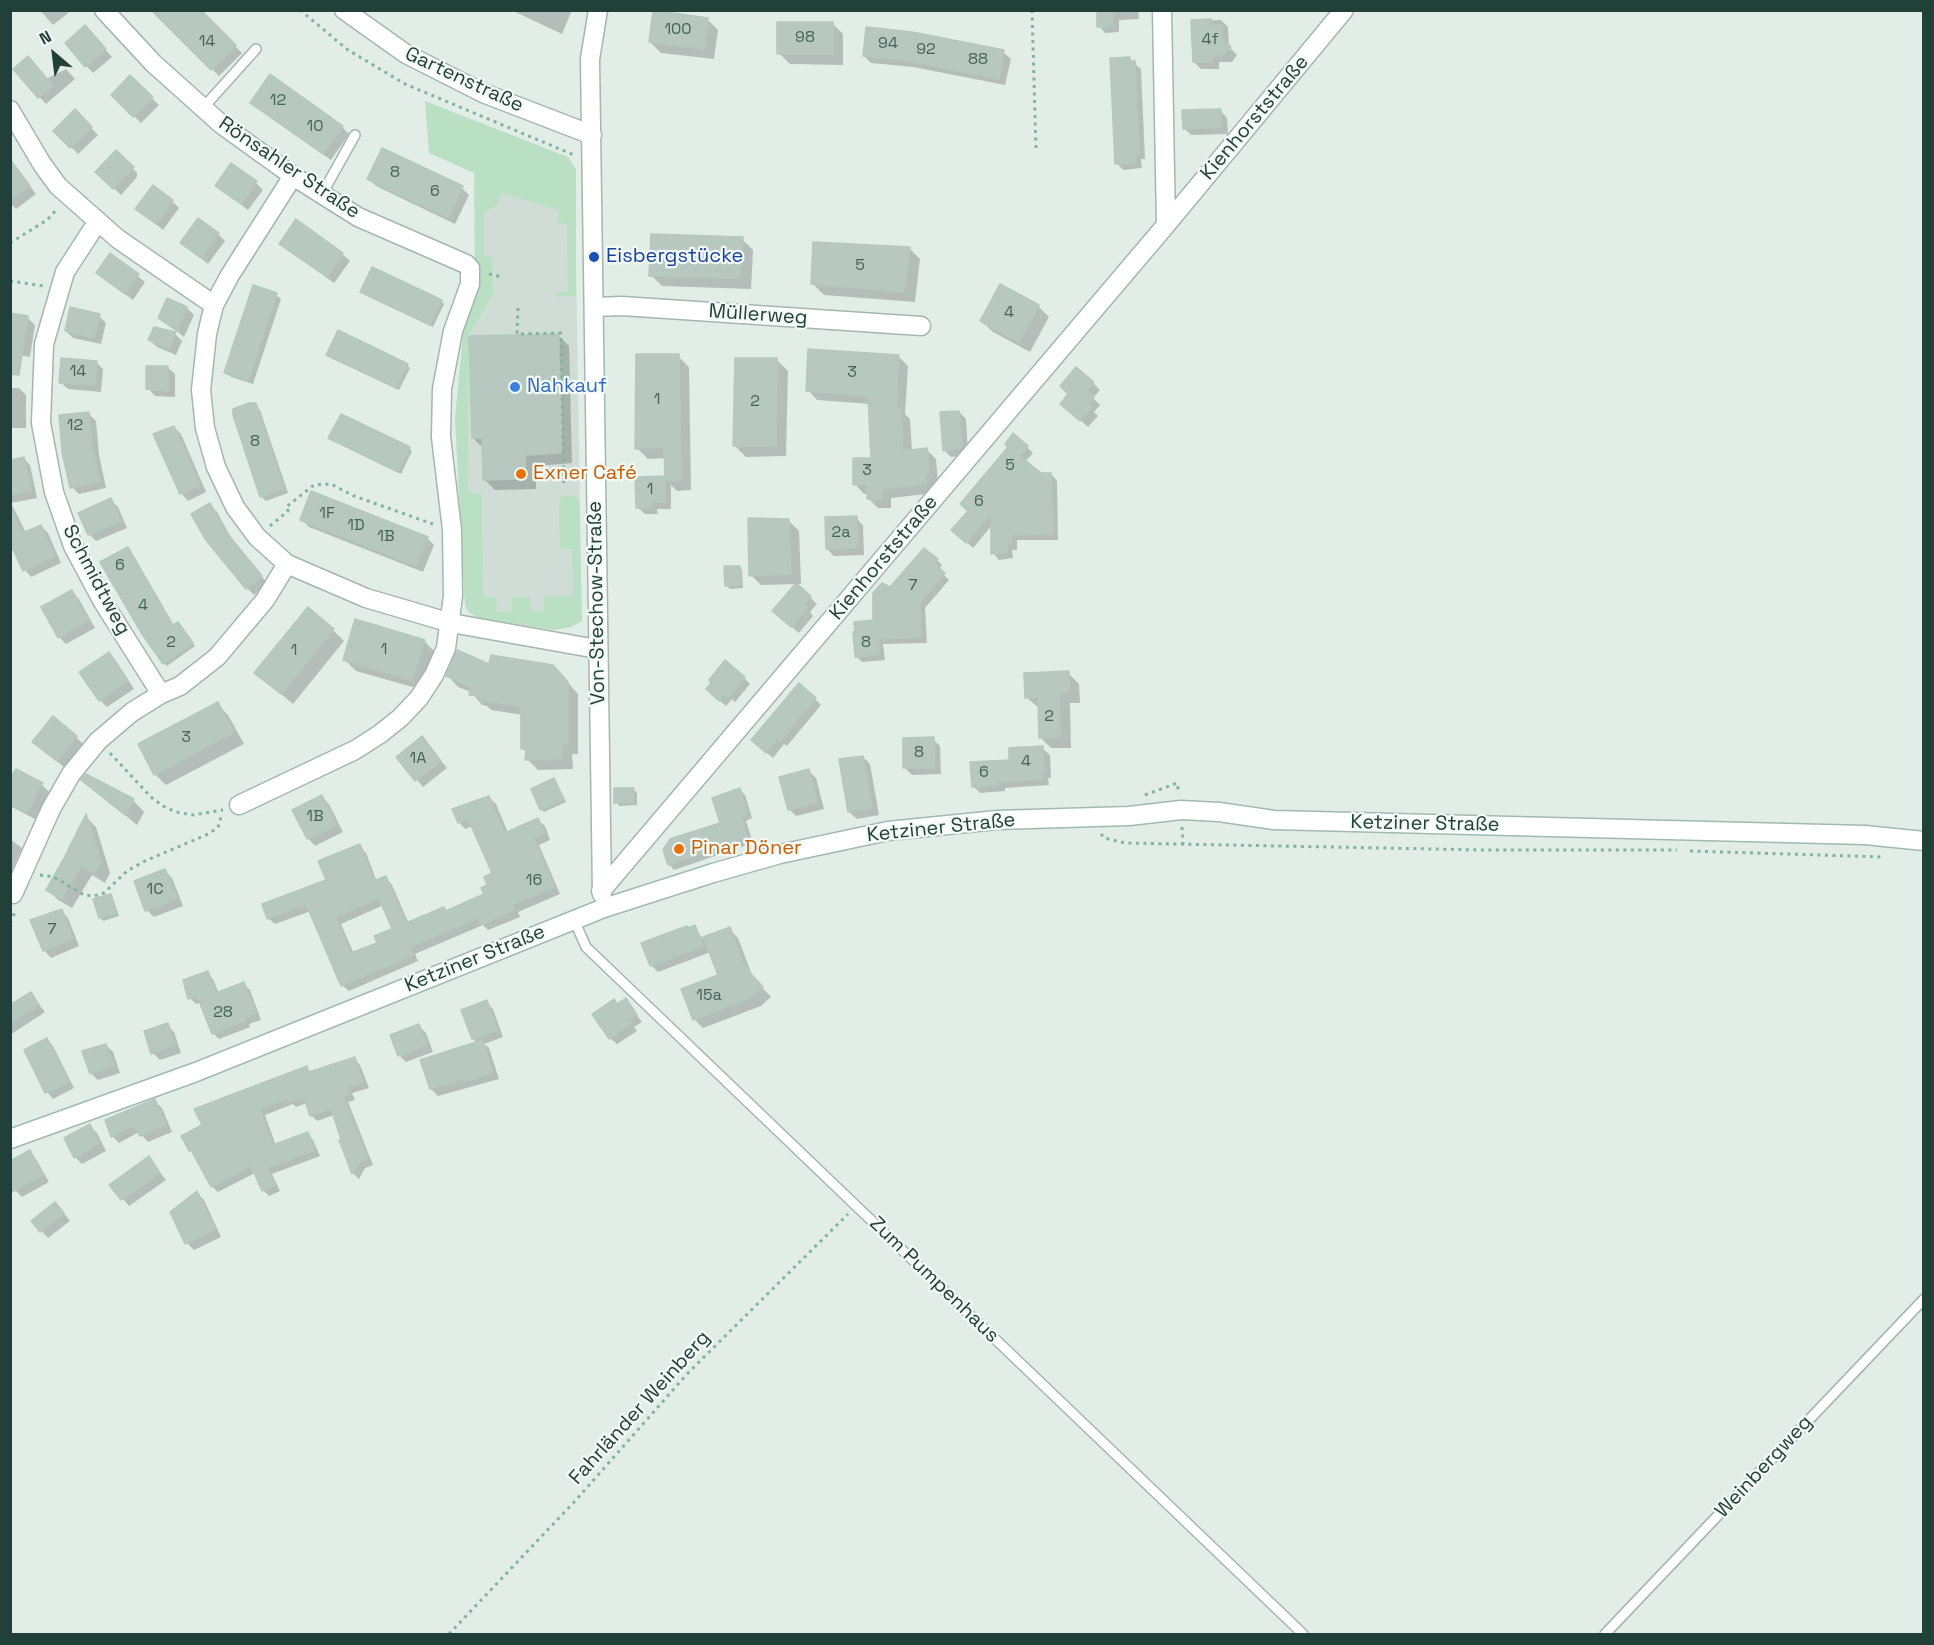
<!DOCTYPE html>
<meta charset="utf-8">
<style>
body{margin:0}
#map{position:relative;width:1934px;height:1645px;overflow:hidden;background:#e2ede8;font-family:"Space Grotesk",sans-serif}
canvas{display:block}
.frame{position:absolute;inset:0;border:12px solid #214037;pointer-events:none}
.north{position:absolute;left:24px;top:24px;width:60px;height:60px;-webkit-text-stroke:4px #f3f9f6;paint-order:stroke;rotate:332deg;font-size:16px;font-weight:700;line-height:24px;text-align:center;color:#214037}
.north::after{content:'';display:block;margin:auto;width:21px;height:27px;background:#214037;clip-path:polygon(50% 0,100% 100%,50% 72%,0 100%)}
</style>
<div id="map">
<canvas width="1934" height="1645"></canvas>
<div class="frame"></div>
<div class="north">N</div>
</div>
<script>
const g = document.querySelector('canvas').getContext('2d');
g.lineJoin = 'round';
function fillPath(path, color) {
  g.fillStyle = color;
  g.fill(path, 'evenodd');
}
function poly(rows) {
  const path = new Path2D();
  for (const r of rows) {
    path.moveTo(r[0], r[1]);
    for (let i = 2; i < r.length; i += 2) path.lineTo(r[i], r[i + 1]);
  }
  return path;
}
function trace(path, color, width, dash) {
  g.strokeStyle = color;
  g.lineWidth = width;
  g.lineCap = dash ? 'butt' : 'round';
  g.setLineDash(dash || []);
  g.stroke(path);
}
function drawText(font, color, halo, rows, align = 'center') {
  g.font = font + ' "Space Grotesk",sans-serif';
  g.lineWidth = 4.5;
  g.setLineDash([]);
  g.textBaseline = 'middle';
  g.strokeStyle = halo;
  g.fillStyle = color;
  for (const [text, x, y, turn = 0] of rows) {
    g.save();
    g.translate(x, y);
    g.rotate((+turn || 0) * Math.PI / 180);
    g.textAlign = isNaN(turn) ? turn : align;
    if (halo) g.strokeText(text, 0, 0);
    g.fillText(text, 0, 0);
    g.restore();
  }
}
const built = poly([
 [475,189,575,204,582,621,571,627,554,630,476,617,468,611,465,605,455,418,482,267]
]);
const green = poly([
 [425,101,568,157,576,169,576,296,558,297,556,292,568,292,567,224,556,222,559,210,501,193,497,205,484,213,484,256,492,256,493,295,469,335,468,493,482,494,483,597,496,597,497,612,512,611,512,597,530,597,531,611,544,611,544,597,573,596,572,549,560,548,559,502,561,496,576,496,579,501,582,621,571,627,554,630,476,617,468,611,465,605,455,418,463,333,475,274,474,173,429,153]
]);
const shadow = poly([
 [40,10,72,10,53,25],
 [153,10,199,10,242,53,219,76],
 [511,10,572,10,562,34],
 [1098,10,1138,10,1139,19,1119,20,1119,32,1105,33,1099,26],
 [707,19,718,30,714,59,661,53,650,42],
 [1221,20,1228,27,1229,47,1237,55,1232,62,1219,62,1219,69,1201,69,1194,62,1193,21],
 [832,23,843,34,843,65,790,64,779,53],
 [92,35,112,57,93,73,80,59],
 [1003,52,1011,59,1005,85,913,67,871,63,864,56],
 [1129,59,1141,69,1145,159,1141,159,1142,168,1123,170,1117,163],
 [66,69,75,79,46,104,30,87],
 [130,77,159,105,141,123,113,95],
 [252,102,342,127,349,134,331,160,259,109],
 [1220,110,1227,118,1228,134,1191,135,1184,128],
 [75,111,98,135,78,154,55,131],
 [116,152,137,173,137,177,121,195,97,172],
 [12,163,36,194,16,209,10,203],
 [369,179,462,188,469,195,455,224,376,186],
 [256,183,263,190,248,210,217,186],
 [172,201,179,208,163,230,137,209],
 [218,234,225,241,208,264,182,243],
 [742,239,753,250,751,289,662,286,651,275],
 [281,244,342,254,350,261,334,283],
 [909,248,920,259,915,302,824,295,813,284],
 [111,255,145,282,133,300,98,273],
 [362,292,441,301,444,304,433,327],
 [276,295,281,299,253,384,231,377,226,372],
 [168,300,187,308,194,315,184,337,160,317],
 [1038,306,1049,317,1030,352,993,332,982,321],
 [99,316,106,323,101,344,73,338,66,331],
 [28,318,35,325,30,357,10,354],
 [155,329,175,334,182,341,176,355,157,347,150,340],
 [558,335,569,346,572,463,536,466,536,489,495,490,484,479,483,448,473,438],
 [328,355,407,365,410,368,399,390],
 [678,356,689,367,691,490,677,491,671,485,671,509,657,509,658,514,645,514,637,507,637,478,667,481,666,458,648,459,637,448],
 [898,356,908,366,905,414,910,419,912,451,927,450,936,459,938,482,934,482,935,493,891,498,891,508,878,508,869,499,869,493,864,494,855,484,872,459,870,404,817,400,808,390],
 [777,360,788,371,786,456,746,457,735,446],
 [96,362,103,369,101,392,68,389,60,382],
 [167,367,175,374,175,397,155,396,148,388],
 [1093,383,1100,390,1093,398,1100,405,1094,412,1098,416,1088,427,1062,404],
 [10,388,19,388,26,395,26,428,10,428],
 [250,405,255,405,260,410,288,493,266,501,261,496,233,411],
 [959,412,966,419,968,455,951,457,944,450],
 [89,414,96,421,99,455,106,488,79,494,72,487],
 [174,427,181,434,206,492,188,501,181,493],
 [330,438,409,448,412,451,401,474],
 [1027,447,1033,453,1025,462,1040,475,1051,474,1057,481,1058,540,1017,540,1017,550,1012,550,1013,558,999,560,993,553,993,524,973,548,953,530],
 [23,458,30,465,37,498,11,503,26,533,41,526,48,533,61,563,31,577,25,570,10,539,10,461],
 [110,500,118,507,127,528,96,541,89,534],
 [210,505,217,512,233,541,268,584,254,595,247,588],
 [856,518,863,525,864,555,834,556,827,549],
 [302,520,427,538,434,545,423,572,309,527],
 [789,521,799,531,801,584,761,585,751,575],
 [937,560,942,565,939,570,949,580,925,608,927,643,883,644,885,660,862,662,856,656,890,589],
 [739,567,742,570,743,588,730,589,726,585],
 [72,592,79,599,95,628,66,644,59,637],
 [810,597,817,604,810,612,813,616,799,633,781,618],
 [174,627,181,627,195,646,167,666,164,663],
 [333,630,344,641,293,704,256,673],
 [424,641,435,652,423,690,356,671,345,660],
 [109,654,116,661,134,689,107,707,100,700],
 [491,666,564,678,578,694,578,754,572,754,573,769,538,770,527,759,527,753,523,749,523,715,491,710,487,706,482,705,471,692,458,687,448,676],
 [1068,673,1079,684,1080,703,1070,703,1071,748,1051,748,1040,737,1039,708,1026,697],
 [744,678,750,684,735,702,732,699,726,706,714,696],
 [815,699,821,705,787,746,784,744,773,758,759,746],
 [217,704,228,715,244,744,166,785,155,774],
 [76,737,83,744,64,767,41,749],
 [422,738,447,768,423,787,398,757],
 [933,739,940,746,941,774,912,775,905,768],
 [1042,748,1050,755,1051,778,1048,778,1049,785,1005,788,1005,791,980,793,973,786,1011,761],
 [863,757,870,764,879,815,857,819,849,812],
 [809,771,816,778,824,809,796,816,789,809],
 [83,780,133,800,144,812,137,825],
 [554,780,566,802,544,812,541,809],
 [10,782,42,785,49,792,35,819,10,806],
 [634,790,637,793,637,805,619,806,616,802],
 [740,790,745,795,752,818,746,821,753,843,674,870,669,864,722,824],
 [322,797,329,804,343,832,315,846,308,838,294,810],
 [489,797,496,804,508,833,538,820,545,826,550,840,539,845,560,894,518,912,520,917,488,930,483,925,415,954,418,961,349,991,342,985,311,911,275,924,268,918,328,880,359,846,366,853,377,882,386,878,392,885,409,924,447,912,486,895,494,874,472,826,465,829,459,822],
 [384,905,394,929,379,944,354,954,341,924],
 [86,817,96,827,110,873,105,883,92,875,72,908,58,900,47,889],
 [10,839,22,848,10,874],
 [165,871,172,878,183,906,154,917,147,910],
 [110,896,113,899,119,916,103,921,100,917],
 [61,911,68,918,79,946,51,958,44,950],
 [694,927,703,939,729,929,738,938,753,978,771,997,761,1006,703,1028,694,1019,720,976,711,952,658,972,651,965,688,929],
 [207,973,213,979,219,994,244,984,250,990,261,1020,249,1024,250,1027,219,1039,213,1033,201,1002,196,1004,190,998],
 [30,993,45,1012,10,1035,10,1007],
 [625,1000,642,1022,634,1027,637,1031,617,1044,610,1038,614,1001,618,1005],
 [486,1002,493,1009,503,1037,484,1044,489,1048,499,1079,438,1096,431,1089,422,1061,477,1043,473,1039],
 [167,1025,174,1032,181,1053,160,1060,153,1053],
 [419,1026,426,1033,433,1052,406,1062,399,1055],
 [47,1040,53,1046,74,1088,53,1099,47,1092,26,1050],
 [106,1045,113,1052,120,1073,98,1080,91,1073],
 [354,1059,360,1065,369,1088,352,1093,355,1100,348,1102,373,1165,365,1168,359,1179,353,1173,341,1140,343,1140,334,1115,317,1121,311,1115,307,1103,296,1107,293,1104,265,1115,276,1146,307,1134,313,1140,320,1156,272,1174,280,1191,269,1196,263,1190,255,1173,218,1192,212,1186,196,1156,183,1137,306,1068,312,1073],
 [154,1101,162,1108,172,1132,148,1142,139,1132,119,1143,112,1136],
 [90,1126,97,1133,106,1151,82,1164,75,1157],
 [29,1152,36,1159,49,1182,22,1197,15,1190],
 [149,1158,166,1180,129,1206,111,1185],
 [197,1193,204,1200,221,1237,194,1250,187,1243],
 [62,1211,70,1221,48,1238,33,1222]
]);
const building = poly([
 [151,10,201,10,236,45,211,70,151,10],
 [653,10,708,18,704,49,649,42,653,10],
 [1097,10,1113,10,1113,26,1097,27,1097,10],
 [1211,19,1211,25,1222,25,1222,39,1231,47,1224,55,1212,56,1213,62,1193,62,1191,20,1211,19],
 [777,22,833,22,833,54,777,54,777,22],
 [85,25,106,49,85,67,65,43,85,25],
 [866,27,912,32,1004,50,999,79,905,60,863,56,866,27],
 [28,56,53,86,38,98,13,69,28,56],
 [1130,57,1130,61,1135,61,1139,153,1135,153,1136,163,1115,164,1110,58,1130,57],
 [270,74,343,126,323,154,250,103,270,74],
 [130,75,153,97,133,117,111,95,130,75],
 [75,109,92,127,70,148,53,131,75,109],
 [1221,109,1221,127,1183,129,1182,110,1221,109],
 [382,148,463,186,448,218,367,179,382,148],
 [116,150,134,167,113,189,95,172,116,150],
 [10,159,30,186,10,200,10,159],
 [231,163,257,181,241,204,215,186,231,163],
 [153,185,173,200,156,224,135,209,153,185],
 [198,218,219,233,201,258,180,243,198,218],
 [296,219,343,253,327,277,279,244,296,219],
 [651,234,743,237,740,278,649,276,651,234],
 [813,242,910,247,904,292,811,284,813,242],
 [110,253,139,274,125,294,96,273,110,253],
 [372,267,442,300,430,325,360,292,372,267],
 [1000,284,1039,305,1019,342,980,321,1000,284],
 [253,285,277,293,248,381,224,373,253,285],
 [167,298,187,307,177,331,158,318,167,298],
 [70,307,100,314,94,338,65,331,70,307],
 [10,313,28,316,19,375,10,374,10,313],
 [154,327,176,332,169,349,148,340,154,327],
 [338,330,408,364,396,388,326,355,338,330],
 [559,334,562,453,525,455,526,479,483,480,482,438,472,438,469,336,559,334],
 [808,349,899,355,896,408,901,408,903,451,927,448,929,473,925,473,926,484,882,489,882,499,867,499,867,484,853,485,853,458,871,458,868,396,806,391,808,349],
 [636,354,679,354,681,480,665,481,664,447,635,449,636,354],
 [61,358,97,361,95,385,59,383,61,358],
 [735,358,777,358,776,446,733,446,735,358],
 [146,366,168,366,169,391,146,389,146,366],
 [1076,367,1094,382,1087,390,1094,397,1088,404,1092,407,1080,421,1060,404,1068,394,1060,386,1076,367],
 [249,403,256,403,284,489,260,497,233,415,233,409,249,403],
 [959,411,962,448,943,451,940,412,959,411],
 [89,412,92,447,100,481,70,488,62,452,59,415,89,412],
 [341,414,410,447,398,472,328,438,341,414],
 [174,426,200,485,180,494,153,434,174,426],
 [1013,433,1028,446,1020,456,1041,473,1051,473,1053,534,1011,535,1011,544,1007,544,1007,553,991,554,991,513,966,543,951,530,968,511,960,504,1008,447,1005,444,1013,433],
 [24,457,31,491,10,495,10,460,24,457],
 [665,476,665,502,651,502,651,507,636,508,635,477,665,476],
 [311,491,428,537,416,566,300,520,311,491],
 [111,498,121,521,88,535,78,513,111,498],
 [210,503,226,532,262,576,246,589,205,539,191,514,210,503],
 [10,507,23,533,41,525,55,556,23,571,10,543,10,507],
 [857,516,858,548,826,549,825,517,857,516],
 [748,518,789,519,791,574,749,576,748,518],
 [128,547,173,625,178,622,193,643,163,664,142,634,100,562,128,547],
 [924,548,938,559,934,563,945,573,920,602,921,637,878,639,880,654,855,657,853,632,855,631,854,622,873,620,873,593,882,583,890,587,924,548],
 [724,566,740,566,741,585,725,586,724,566],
 [796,583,811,596,804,604,807,608,791,627,772,611,796,583],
 [72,590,89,620,58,638,41,607,72,590],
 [308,607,334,629,281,694,254,673,308,607],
 [355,619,425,640,412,680,343,660,355,619],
 [457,650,489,664,491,655,553,665,568,682,568,744,562,744,562,759,525,760,526,749,521,749,521,706,479,700,480,696,469,695,471,687,446,676,457,650],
 [109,652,128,681,99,701,79,672,109,652],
 [725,660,745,677,728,697,725,694,719,701,706,689,711,683,709,680,725,660],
 [1069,671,1069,692,1059,693,1060,737,1039,738,1038,697,1025,698,1024,673,1069,671],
 [799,683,816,698,780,741,777,739,766,753,751,740,799,683],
 [218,702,234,732,154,775,138,744,218,702],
 [53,716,77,736,57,761,32,742,53,716],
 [422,736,441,761,415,781,396,757,422,736],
 [934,737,935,768,903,768,903,738,934,737],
 [1043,746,1044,771,1042,771,1042,779,998,782,999,785,972,787,970,762,1009,760,1009,748,1043,746],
 [863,756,872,808,848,812,839,759,863,756],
 [16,769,43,783,27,813,10,804,10,779,16,769],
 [809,769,817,802,788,810,779,777,809,769],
 [86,774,134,799,125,815,81,780,86,774],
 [554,778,564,799,540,810,531,789,554,778],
 [614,788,634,788,634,802,614,803,614,788],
 [740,788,748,813,741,816,748,838,668,865,663,850,670,839,720,823,712,798,740,788],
 [322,795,337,825,307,839,292,810,322,795],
 [489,796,505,833,538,818,545,833,534,838,555,887,512,905,514,910,481,925,478,918,410,947,413,955,341,986,306,904,267,919,262,904,326,880,318,861,360,844,374,881,386,876,406,923,444,907,446,911,484,894,481,888,487,885,484,877,492,873,468,819,458,823,452,809,489,796],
 [379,898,392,929,374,936,377,943,351,953,335,917,379,898],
 [86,814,101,862,95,873,83,867,82,864,62,899,46,890,64,858,86,814],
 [165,869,177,898,145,911,134,881,165,869],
 [111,894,117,913,99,918,93,899,111,894],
 [62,909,73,939,43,951,30,920,62,909],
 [695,925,703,946,650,966,641,943,687,926,688,928,695,925],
 [730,927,745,967,763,987,752,997,693,1020,681,989,718,975,703,937,730,927],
 [208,971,216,993,244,982,256,1013,244,1018,245,1021,212,1034,197,996,188,999,183,980,208,971],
 [31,992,39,1005,10,1023,10,1005,31,992],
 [626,998,637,1015,629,1021,631,1024,609,1039,592,1014,614,999,617,1004,626,998],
 [487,1000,497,1030,472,1039,461,1010,487,1000],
 [168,1023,175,1045,151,1054,144,1031,168,1023],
 [419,1024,427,1045,398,1056,390,1035,419,1024],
 [47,1038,69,1082,45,1093,24,1050,47,1038],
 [482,1040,493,1072,464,1082,463,1079,430,1089,420,1060,482,1040],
 [106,1044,114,1066,90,1074,82,1051,106,1044],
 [355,1057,363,1082,347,1087,350,1093,343,1096,368,1159,360,1162,352,1174,339,1140,341,1139,331,1109,310,1116,304,1097,289,1102,288,1098,260,1109,273,1145,308,1132,315,1150,267,1168,275,1185,262,1191,251,1166,211,1187,191,1150,189,1151,181,1136,202,1125,194,1109,307,1066,309,1072,355,1057],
 [155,1099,166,1125,140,1136,133,1125,111,1137,105,1120,155,1099],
 [90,1124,99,1143,74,1158,64,1138,90,1124],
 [30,1150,43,1175,10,1193,10,1161,30,1150],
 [149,1156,160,1173,121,1200,109,1185,149,1156],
 [197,1191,215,1229,185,1244,170,1212,197,1191],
 [55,1202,64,1213,40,1232,31,1221,55,1202]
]);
const path = poly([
 [300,10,348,50,405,84,574,155],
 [1032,10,1036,150],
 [10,243,47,220,57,209],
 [489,274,501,277],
 [10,281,44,286],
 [518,308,517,334,561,333,564,483],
 [270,526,288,511,286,507,314,485,331,484,354,496,433,524],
 [110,753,151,797,163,806,176,812,193,815,223,810],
 [1145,795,1177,783,1179,794],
 [1182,827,1183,844],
 [1101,834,1104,838,1125,843,1484,850,1677,850],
 [1690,851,1884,857],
 [40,875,54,877,84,895,94,896,104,893,127,871,145,861,206,835,216,829,220,824,221,813],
 [10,923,16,910],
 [449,1634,576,1500,688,1373,848,1214]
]);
const lane = poly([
 [203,108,256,49],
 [322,194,355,135],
 [574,920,586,947,1303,1634],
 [1605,1634,1924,1299]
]);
const street = poly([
 [104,10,153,63,221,124,293,176,358,217,466,264,470,268,470,284,453,331,442,389,441,437,452,530,453,596,446,648,434,675,419,698,400,718,380,734,355,750,239,805],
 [344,10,406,54,483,93,592,135],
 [598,10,590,59,602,894],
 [1162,10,1166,225],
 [10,110,42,164,58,186,118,239,214,305],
 [293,176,230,275,214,305,207,334,201,390,205,428,216,467,235,507,257,537,287,564,366,598,451,623,597,649],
 [98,221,65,272,44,344,41,423,54,492,73,546,103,602,161,694],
 [594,307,622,306,921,326],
 [601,891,1166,225,1344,10],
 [13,894,51,809,71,774,98,741,132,712,161,694,180,686,217,657,265,600,287,564]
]);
const secondary = poly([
 [10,1139,196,1072,604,908,713,873,780,854,888,831,997,820,1129,816,1181,810,1219,812,1274,820,1865,835,1924,841]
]);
const markers = [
 [594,257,6,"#1a4fb4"],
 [515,387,6,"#3f7fe0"],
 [521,474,6,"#e8710a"],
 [679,849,6,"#e8710a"]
];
const numberNames = [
 ["100",678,30],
 ["98",805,38],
 ["4f",1210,40],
 ["14",207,42],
 ["94",888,44],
 ["92",926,50],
 ["88",978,60],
 ["12",278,101],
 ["10",315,127],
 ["8",395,173],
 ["6",435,192],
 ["5",860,266],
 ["4",1009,313],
 ["14",78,372],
 ["3",852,373],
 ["1",657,400],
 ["2",755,402],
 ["12",75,426],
 ["8",255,442],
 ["5",1010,466],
 ["3",867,471],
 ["1",650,490],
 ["6",979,502],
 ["1F",327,514],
 ["1D",356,526],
 ["2a",841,533],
 ["1B",386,537],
 ["6",120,566],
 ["7",913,586],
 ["4",143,606],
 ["2",171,643],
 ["8",866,643],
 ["1",384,650],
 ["1",294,651],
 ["2",1049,717],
 ["3",186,738],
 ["8",919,753],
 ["1A",418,759],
 ["4",1026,762],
 ["6",984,773],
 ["1B",315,817],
 ["16",534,881],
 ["1C",155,890],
 ["7",52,930],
 ["15a",709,996],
 ["28",223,1013]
];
const streetNames = [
 ["Gartenstraße",464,80,25],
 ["Kienhorststraße",1255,118,-50],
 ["Rönsahler Straße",289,168,34],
 ["Müllerweg",758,315,4],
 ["Kienhorststraße",884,558,-50],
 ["Schmidtweg",96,580,62],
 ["Von-Stechow-Straße",597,603,-91],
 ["Ketziner Straße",1425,824,1],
 ["Ketziner Straße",941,828,-6],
 ["Ketziner Straße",475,959,-22],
 ["Zum Pumpenhaus",934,1280,44],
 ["Fahrländer Weinberg",640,1408,-48],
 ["Weinbergweg",1764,1467,-47]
];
const transitNames = [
 ["Eisbergstücke",606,257]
];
const shopNames = [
 ["Nahkauf",527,387]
];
const foodNames = [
 ["Exner Café",533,474],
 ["Pinar Döner",691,849]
];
fillPath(built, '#d0ddd7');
fillPath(green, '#bae0c3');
fillPath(shadow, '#0003');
fillPath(building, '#b7c8c1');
trace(building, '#b4c8bf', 1.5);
trace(lane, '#a4b6af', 12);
trace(street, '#a4b6af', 21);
trace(secondary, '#a0bab0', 21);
trace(path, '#80b3a2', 3, [3, 4.5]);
trace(lane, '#fff', 9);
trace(street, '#fff', 18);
trace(secondary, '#fff', 18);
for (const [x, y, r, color] of markers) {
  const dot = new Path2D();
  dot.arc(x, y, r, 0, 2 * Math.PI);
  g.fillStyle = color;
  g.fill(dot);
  trace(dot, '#f3f9f6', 2);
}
drawText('16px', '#46625a', null, numberNames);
drawText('20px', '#214037', '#f3f9f6', streetNames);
drawText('20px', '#164399', '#f3f9f6', transitNames, 'left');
drawText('20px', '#366cbe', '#f3f9f6', shopNames, 'left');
drawText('20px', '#c56008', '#f3f9f6', foodNames, 'left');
</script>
